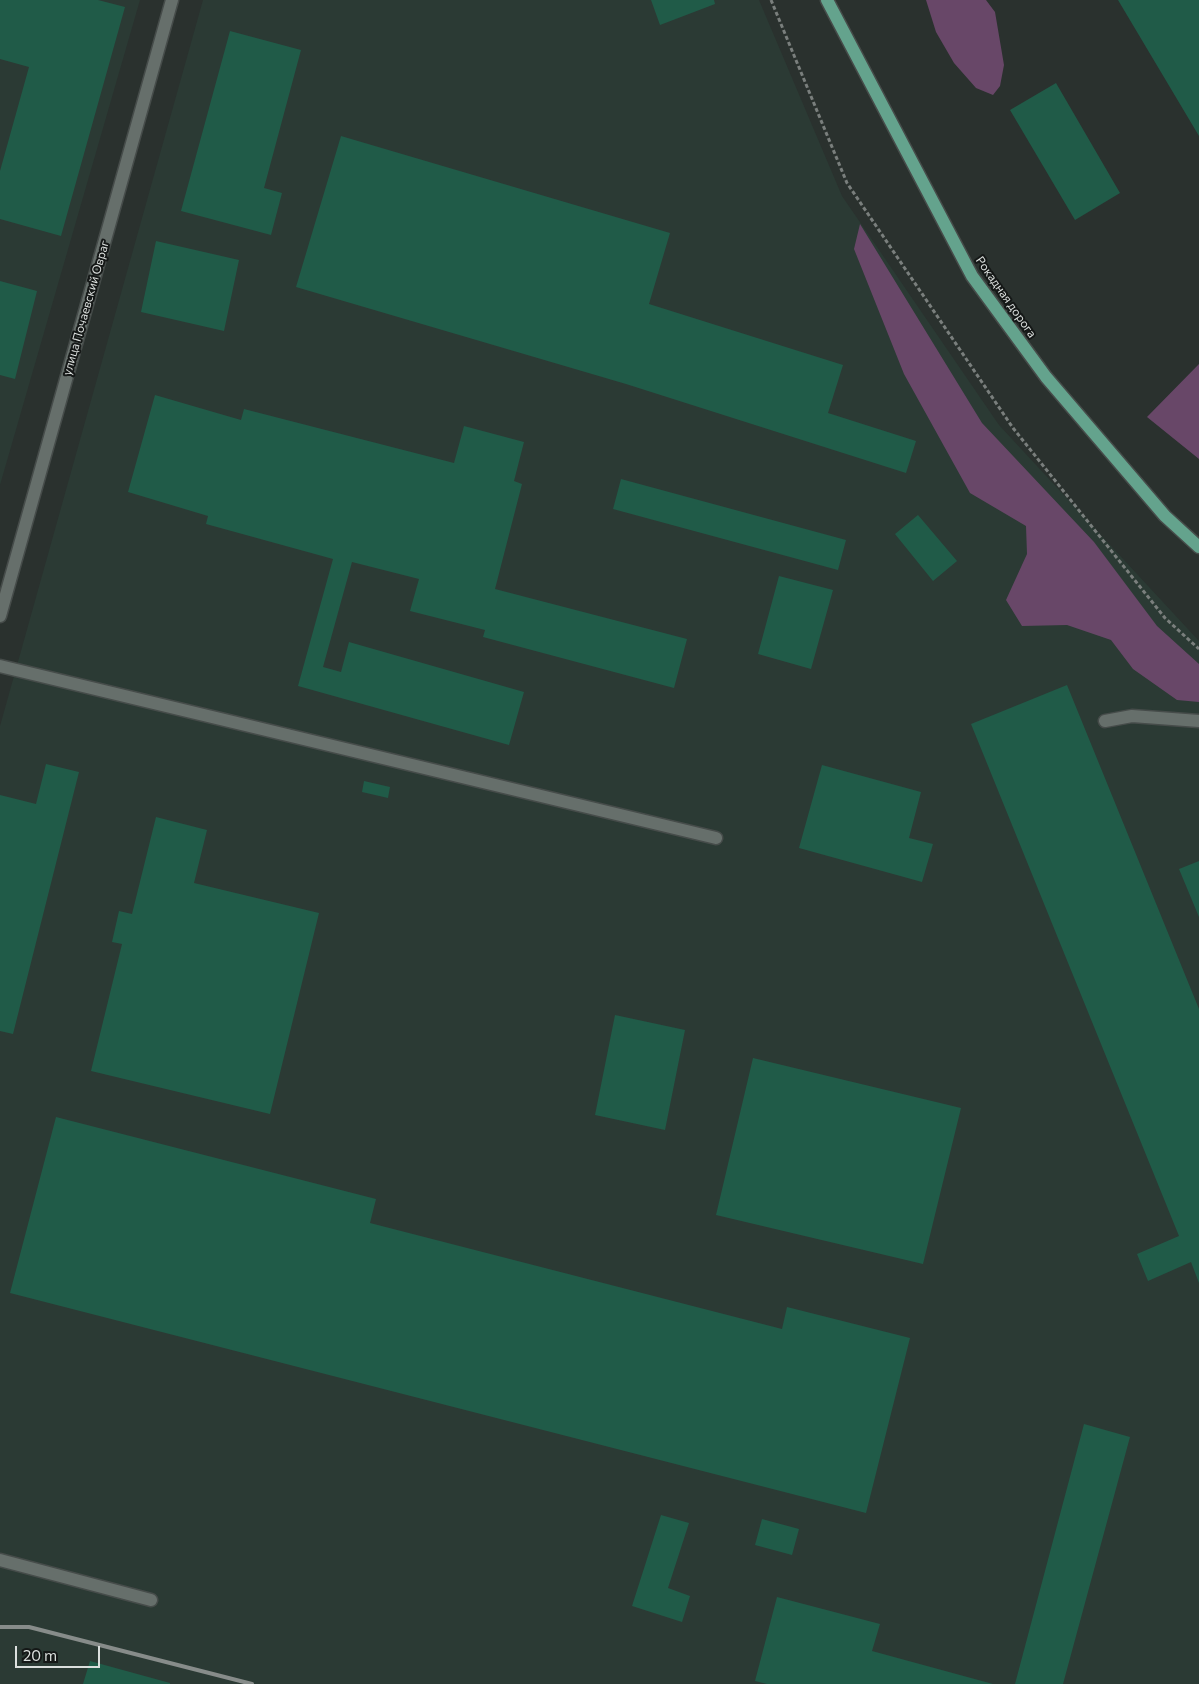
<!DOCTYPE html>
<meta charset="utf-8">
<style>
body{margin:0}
#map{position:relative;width:1199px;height:1684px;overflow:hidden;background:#2a312e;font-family:Commissioner,sans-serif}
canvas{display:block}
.scale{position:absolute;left:15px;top:1646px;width:85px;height:22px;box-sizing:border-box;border:2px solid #dbdfdd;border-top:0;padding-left:6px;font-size:15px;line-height:18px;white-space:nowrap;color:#dbdfdd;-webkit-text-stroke:4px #151817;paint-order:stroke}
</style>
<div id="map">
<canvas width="1199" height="1684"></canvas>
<div class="scale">20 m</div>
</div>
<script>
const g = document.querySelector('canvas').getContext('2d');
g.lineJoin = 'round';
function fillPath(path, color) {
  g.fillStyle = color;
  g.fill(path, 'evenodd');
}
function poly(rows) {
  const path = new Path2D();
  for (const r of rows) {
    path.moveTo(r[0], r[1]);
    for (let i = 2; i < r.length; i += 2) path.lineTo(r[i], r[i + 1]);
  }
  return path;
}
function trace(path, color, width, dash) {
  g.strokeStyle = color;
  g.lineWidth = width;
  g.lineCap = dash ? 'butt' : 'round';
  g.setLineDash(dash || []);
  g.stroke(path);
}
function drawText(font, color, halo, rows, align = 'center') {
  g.font = font + ' Commissioner,sans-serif';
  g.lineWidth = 4;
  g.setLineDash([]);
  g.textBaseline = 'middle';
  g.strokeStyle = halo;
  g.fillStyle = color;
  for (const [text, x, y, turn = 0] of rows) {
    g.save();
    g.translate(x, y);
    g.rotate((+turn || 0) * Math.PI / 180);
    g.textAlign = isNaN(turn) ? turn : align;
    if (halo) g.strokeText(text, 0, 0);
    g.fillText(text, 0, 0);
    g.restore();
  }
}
const built = poly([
 [0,0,140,0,0,485],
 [203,0,759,0,842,196,999,425,1199,641,1199,1684,0,1684,0,726]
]);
const green = poly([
 [926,0,986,0,995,12,1004,65,1000,86,993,95,976,88,954,63,936,32],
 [860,224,982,423,1094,542,1157,626,1199,664,1199,702,1177,700,1133,669,1111,640,1067,625,1022,626,1006,600,1027,554,1026,526,970,493,904,374,854,249],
 [1199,364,1199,459,1147,417]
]);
const building = poly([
 [0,0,98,0,125,7,61,236,0,219,0,171,29,67,0,59],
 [651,0,714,0,715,4,660,25],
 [1118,0,1199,0,1199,136],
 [230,31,301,50,264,188,282,193,271,235,181,211],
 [1056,83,1120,193,1075,220,1010,110],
 [341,136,670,233,649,304,843,365,828,413,916,441,906,473,626,384,296,287],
 [156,241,239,260,224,331,141,312],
 [0,281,37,291,15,379,0,375],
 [155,395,241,420,244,409,454,463,464,426,524,442,514,481,522,484,495,589,687,639,674,688,483,637,485,630,410,611,419,579,352,562,323,667,341,672,349,642,524,692,509,745,298,686,333,559,206,524,208,516,128,492],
 [621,479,846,540,838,570,613,509],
 [918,515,957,561,933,581,895,534],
 [779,576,833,590,811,669,758,654],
 [1067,685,1199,1009,1199,1283,1191,1262,1148,1281,1137,1254,1179,1236,971,724],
 [46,764,79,772,13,1034,0,1031,0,795,36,804],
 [822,765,921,792,909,838,933,844,922,882,799,848],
 [364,781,390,787,388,798,362,792],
 [156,817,207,830,194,883,319,913,270,1114,91,1071,122,944,112,942,119,911,132,914],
 [1199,861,1199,917,1179,869],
 [615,1015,685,1030,665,1130,595,1115],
 [753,1058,961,1108,923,1264,716,1215],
 [56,1117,376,1199,370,1223,782,1329,787,1307,910,1338,866,1513,10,1293],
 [1084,1424,1130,1437,1063,1684,1015,1684],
 [661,1515,689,1523,668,1588,690,1596,682,1622,632,1606],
 [762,1519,799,1529,792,1555,755,1545],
 [777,1597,880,1624,872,1651,993,1684,767,1684,755,1681],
 [90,1661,170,1683,170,1684,83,1684]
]);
const path = poly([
 [771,0,847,183,1013,428,1165,618,1199,649]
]);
const minor = poly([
 [0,616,172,0],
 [0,666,716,838],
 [1105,721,1132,716,1199,721],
 [0,1560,151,1600]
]);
const major = poly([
 [827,0,972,276,1046,377,1165,516,1199,547]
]);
const rail = poly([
 [0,1627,29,1627,252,1684]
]);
const streetNames = [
 ["Рокадная дорога",1006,297,55],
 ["улица Почаевский Овраг",86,308,-74]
];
fillPath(built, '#2b3a34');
fillPath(green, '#684768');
fillPath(building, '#205b48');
trace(minor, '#464c4a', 15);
trace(major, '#464c4a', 15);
trace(path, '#7a7f7d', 3, [4, 2.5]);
trace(minor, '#666f6b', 12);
trace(major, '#64a38d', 12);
trace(rail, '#878c8a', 4);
drawText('12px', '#dbdfdd', '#151817', streetNames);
</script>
